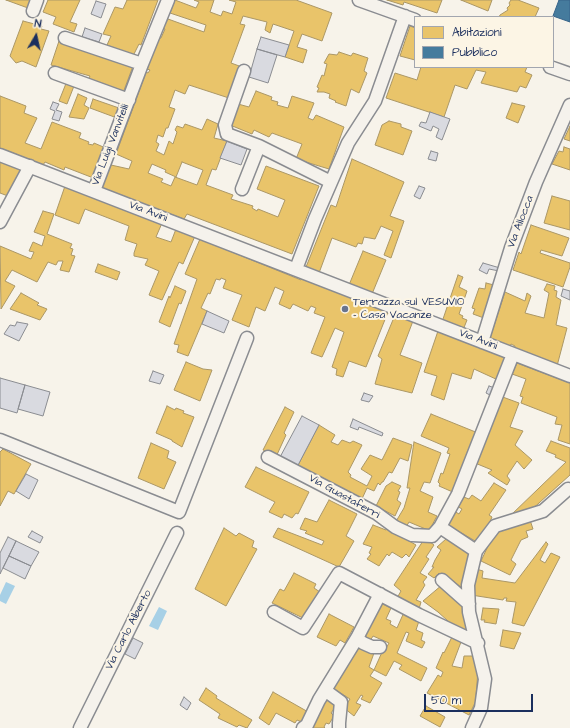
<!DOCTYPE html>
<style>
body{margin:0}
#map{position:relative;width:570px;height:728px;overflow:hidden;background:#f7f3ea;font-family:"Architects Daughter",sans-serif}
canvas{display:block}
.legend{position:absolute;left:414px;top:16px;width:140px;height:52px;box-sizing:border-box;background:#fcf5e5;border:1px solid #a2a6af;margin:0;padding:5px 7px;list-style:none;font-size:12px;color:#1b2f5e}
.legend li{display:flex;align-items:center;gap:8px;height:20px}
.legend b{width:20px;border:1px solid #a2a6af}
.north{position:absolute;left:16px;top:16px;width:40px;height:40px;-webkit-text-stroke:3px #fcf5e5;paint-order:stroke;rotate:9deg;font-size:11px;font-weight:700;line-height:16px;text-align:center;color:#1b2f5e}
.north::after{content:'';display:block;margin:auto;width:14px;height:18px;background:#1b2f5e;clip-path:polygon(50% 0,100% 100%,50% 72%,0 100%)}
.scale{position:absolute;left:424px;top:694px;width:109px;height:18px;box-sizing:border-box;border:2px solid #1b2f5e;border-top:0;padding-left:5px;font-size:12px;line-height:14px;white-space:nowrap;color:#1b2f5e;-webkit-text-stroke:3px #fcf5e5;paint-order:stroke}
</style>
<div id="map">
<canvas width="570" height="728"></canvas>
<ul class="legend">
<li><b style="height:11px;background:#e9c46a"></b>Abitazioni</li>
<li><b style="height:11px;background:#457b9d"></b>Pubblico</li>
</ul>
<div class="north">N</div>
<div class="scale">50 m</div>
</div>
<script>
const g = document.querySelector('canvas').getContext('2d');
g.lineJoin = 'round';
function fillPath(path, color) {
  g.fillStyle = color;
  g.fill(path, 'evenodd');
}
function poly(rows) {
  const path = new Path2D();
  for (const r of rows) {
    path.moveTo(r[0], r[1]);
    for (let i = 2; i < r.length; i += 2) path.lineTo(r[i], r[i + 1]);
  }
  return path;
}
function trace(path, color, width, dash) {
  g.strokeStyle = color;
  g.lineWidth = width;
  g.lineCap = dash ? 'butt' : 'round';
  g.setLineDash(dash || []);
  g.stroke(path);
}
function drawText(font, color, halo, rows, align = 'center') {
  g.font = font + ' "Architects Daughter",sans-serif';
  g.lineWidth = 4;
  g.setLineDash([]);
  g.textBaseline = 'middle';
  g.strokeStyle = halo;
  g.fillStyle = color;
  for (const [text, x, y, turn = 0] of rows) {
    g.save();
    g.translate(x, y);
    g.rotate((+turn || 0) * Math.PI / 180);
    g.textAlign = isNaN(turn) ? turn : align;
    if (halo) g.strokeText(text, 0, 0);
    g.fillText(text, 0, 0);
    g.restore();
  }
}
const water = poly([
 [6,582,15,586,6,604,0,601,0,595],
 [159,607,167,611,158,630,149,626]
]);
const homes = poly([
 [6,0,32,0,28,8,6,0],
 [48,0,80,0,70,22,77,24,74,32,53,24,56,17,43,12,48,0],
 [127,0,158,0,141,45,139,44,133,56,107,45,111,36,103,34,115,7,123,9,127,0],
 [175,0,196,8,199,2,194,0,214,0,210,12,221,16,223,11,232,14,236,2,229,0,296,0,332,13,322,41,302,34,297,47,307,50,303,63,285,57,294,31,273,24,270,33,265,30,267,22,243,16,240,24,245,25,231,63,242,67,232,99,189,85,185,94,175,90,169,107,175,109,168,128,166,128,163,137,158,135,156,142,159,144,156,151,164,155,169,141,173,144,177,132,175,130,177,126,183,128,185,124,202,130,207,119,218,124,214,138,227,141,216,170,212,169,206,185,233,195,231,199,253,206,252,208,257,211,258,209,278,217,285,200,257,189,266,166,319,186,292,254,187,214,184,219,156,209,156,210,100,190,111,165,129,169,132,161,116,154,146,72,148,73,150,70,147,69,159,38,161,38,165,29,163,28,168,19,204,32,206,25,170,13,175,0],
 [182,162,203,170,197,185,175,177,171,186,161,182,163,179,148,173,152,164,166,170,165,172,176,177,182,162],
 [387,0,442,0,437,13,404,2,403,5,387,0],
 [461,0,492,0,488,11,461,0],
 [511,0,518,0,539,8,535,17,499,17,500,15,508,10,507,8,510,5,509,3,511,0],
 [23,21,42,26,41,29,49,31,36,67,22,61,16,63,10,56,23,21],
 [410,26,415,28,415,60,400,56,410,26],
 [59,41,133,66,123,93,88,80,90,76,51,65,59,41],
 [339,52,351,56,353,53,368,58,364,71,367,73,359,93,351,89,346,106,335,102,336,101,329,98,330,94,324,92,317,92,319,88,317,87,322,75,324,76,327,64,324,63,329,54,337,55,339,52],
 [421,67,527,67,525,72,532,75,526,88,520,86,517,92,481,83,486,72,476,70,467,89,455,85,444,117,386,98,395,73,417,80,421,67],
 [67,81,74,86,67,104,59,101,67,81],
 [256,91,272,97,271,100,278,102,277,105,288,108,292,96,314,103,308,118,313,120,316,115,344,127,329,169,296,159,302,144,272,133,269,137,254,130,252,134,230,125,238,104,249,107,256,91],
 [78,94,87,98,84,105,89,108,84,119,69,117,78,94],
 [0,96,26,106,24,113,37,118,25,143,41,149,52,122,81,133,79,138,89,142,88,144,93,145,94,143,108,149,96,179,65,167,64,170,45,162,43,165,8,151,7,153,0,150,0,96],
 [93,99,119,108,117,118,90,108,93,99],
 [512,103,525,106,518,123,506,118,512,103],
 [389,121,401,124,401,127,412,131,403,155,375,145,382,125,389,121],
 [570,126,570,141,564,139,570,126],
 [564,147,570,149,570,170,552,164,559,151,563,152,564,147],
 [352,159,404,182,390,216,404,221,391,258,384,255,393,231,381,226,375,239,364,237,362,244,358,243,356,247,332,238,319,273,306,267,331,205,336,207,352,159],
 [0,160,21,169,8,196,0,193,0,160],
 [65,186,162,223,156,237,171,242,176,229,195,236,183,264,179,262,162,300,149,295,159,271,145,265,148,259,134,256,134,253,137,244,125,240,129,226,85,209,79,224,55,215,65,186],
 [552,196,570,201,570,230,544,223,552,196],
 [43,211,54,214,47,234,72,244,70,248,73,249,71,255,75,256,69,272,60,270,63,261,58,261,56,265,48,262,37,282,12,270,5,281,15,286,1,309,0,246,31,259,34,252,29,251,33,242,42,246,45,236,34,232,43,211],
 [531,225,569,238,562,256,541,250,540,253,570,263,570,267,563,287,513,270,519,252,521,254,531,225],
 [200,239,301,280,302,279,388,312,366,367,349,361,343,377,336,375,337,369,332,367,344,332,335,328,322,357,311,353,325,317,314,313,316,308,311,306,308,311,293,304,290,309,279,304,284,291,275,287,265,311,256,307,249,327,232,320,242,295,223,288,226,280,221,278,220,280,216,279,210,294,208,293,201,308,207,311,188,356,177,352,179,345,174,344,197,279,185,274,200,239],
 [363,251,386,260,372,294,349,285,363,251],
 [98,264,120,272,117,280,95,272,98,264],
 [458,275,463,277,459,287,467,291,459,314,463,316,462,318,467,320,463,330,442,322,458,275],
 [486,283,494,285,484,318,473,314,475,309,472,308,479,288,485,289,486,283],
 [547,284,555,286,554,290,557,291,556,297,561,300,556,325,567,328,557,366,514,350,515,346,511,344,510,346,490,338,505,292,525,301,527,293,531,296,525,313,544,318,549,293,544,290,547,284],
 [175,286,186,291,181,304,179,303,170,327,159,322,169,296,170,298,175,286],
 [21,293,39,303,37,305,47,309,40,320,10,309,21,293],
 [395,315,413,321,400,355,422,363,412,393,375,384,382,359,378,356,395,315],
 [438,331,507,358,498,380,474,369,471,379,452,373,444,400,431,395,437,376,424,372,438,331],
 [186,362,203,369,212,370,200,401,174,390,186,362],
 [517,363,570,383,570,444,558,440,562,425,555,424,557,417,521,403,523,397,520,396,526,379,512,374,517,363],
 [500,396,519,403,510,427,523,431,515,445,532,460,524,469,517,461,507,476,510,480,507,485,488,473,492,470,475,463,500,396],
 [167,406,175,410,176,408,184,411,183,413,194,417,182,447,172,441,172,440,156,433,167,406],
 [285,407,294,412,284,433,286,435,275,459,268,452,263,450,285,407],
 [431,414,478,433,455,493,439,486,440,484,438,482,441,473,443,474,450,454,447,453,449,448,421,436,431,414],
 [319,425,335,435,331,442,338,445,342,440,350,443,353,441,362,445,348,472,351,475,350,477,367,486,372,476,361,469,370,455,382,460,393,438,412,445,408,461,400,458,392,473,389,472,383,482,382,482,380,485,378,483,374,491,367,488,361,501,296,469,319,425],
 [551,441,570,448,570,475,529,512,514,518,511,515,566,462,555,457,556,455,546,451,551,441],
 [414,442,441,453,430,483,424,482,420,491,433,497,428,512,437,516,430,529,428,530,409,522,405,529,395,523,404,508,410,488,407,488,414,442],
 [151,443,169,451,167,458,176,462,164,489,138,478,151,443],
 [3,449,31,464,14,494,8,491,0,506,0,452,3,449],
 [256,467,309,492,298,514,296,513,292,518,284,514,282,518,269,512,275,502,245,487,256,467],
 [392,482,401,486,398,491,400,492,397,500,401,503,395,516,376,506,386,486,392,482],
 [494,483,506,490,489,515,492,517,485,533,477,542,446,524,454,511,459,514,462,509,455,505,461,496,469,499,472,495,481,501,494,483],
 [329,500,357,514,346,536,354,541,339,567,273,537,278,528,322,545,324,541,305,533,307,531,300,529,305,518,317,522,329,500],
 [529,517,533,529,526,531,528,537,521,540,511,560,516,564,510,575,481,561,496,529,529,517],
 [373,525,386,530,387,528,416,545,409,557,406,554,402,558,392,552,389,556,387,554,379,566,367,559,371,554,369,553,372,547,363,544,373,525],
 [224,528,236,536,239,533,254,541,252,547,257,549,226,606,195,589,224,528],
 [425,538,434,545,426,557,429,559,420,573,427,577,423,582,425,585,416,600,421,602,419,609,397,598,401,591,394,585,425,538],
 [446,539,473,551,465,590,453,581,448,581,439,573,434,578,428,574,434,567,432,567,435,560,441,550,437,547,446,539],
 [546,542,548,544,540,560,545,563,551,553,560,557,524,626,512,623,516,602,506,601,507,598,504,598,503,600,471,595,476,569,483,571,482,578,515,583,546,542],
 [294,573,316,584,314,588,320,592,305,619,272,603,280,589,284,591,294,573],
 [442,585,469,611,467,635,446,624,448,621,438,612,423,601,442,585],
 [381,603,391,608,386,619,391,621,390,624,397,628,405,610,420,618,416,630,423,633,421,640,425,642,422,648,406,641,409,633,406,632,397,653,427,668,421,681,399,669,402,665,394,661,386,676,374,670,383,650,385,650,389,643,373,636,370,641,364,638,381,603],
 [483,608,499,609,496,624,484,622,485,620,481,620,483,608],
 [329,614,354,627,345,643,340,640,336,646,317,637,329,614],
 [503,630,521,633,514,649,500,646,503,630],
 [452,637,461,642,452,666,462,668,464,656,479,656,476,697,477,699,469,715,427,693,438,675,441,677,443,672,436,668,443,652,444,653,452,637],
 [356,644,374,653,369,667,374,670,370,676,382,683,370,703,361,699,363,696,361,695,356,703,361,705,354,716,344,708,350,699,331,687,356,644],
 [206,688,217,696,216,698,252,720,247,728,239,725,237,727,218,718,220,714,199,700,206,688],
 [273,692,310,713,304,723,297,720,295,723,276,713,269,725,259,718,273,692],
 [327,697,338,703,331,713,334,716,329,724,326,723,324,727,325,728,311,728,327,697],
 [426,706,445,717,440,727,420,716,426,706]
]);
const public = poly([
 [559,0,570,0,570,22,553,16,559,0]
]);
const building = poly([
 [96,1,106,4,101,18,91,14,96,1],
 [85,28,102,34,99,42,82,37,85,28],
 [261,37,289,45,285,57,257,49,261,37],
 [257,49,277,55,268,83,249,77,257,49],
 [53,102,59,104,56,110,62,112,59,121,52,119,55,111,50,109,53,102],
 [430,112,450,119,442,140,436,137,439,129,433,126,431,131,419,126,421,122,426,123,430,112],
 [227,141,247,149,241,165,220,158,227,141],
 [431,151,438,153,436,161,428,159,431,151],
 [419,186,425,188,420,199,414,196,419,186],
 [483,263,500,268,499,271,489,269,487,274,479,270,483,263],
 [563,289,570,291,570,300,561,296,563,289],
 [207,311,229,321,224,333,202,324,207,311],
 [17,322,28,324,19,341,4,334,10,325,15,326,17,322],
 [153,371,164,375,160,384,149,381,153,371],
 [0,378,25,385,17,413,0,408,0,378],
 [25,385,50,392,43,416,18,409,25,385],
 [489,386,495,388,492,396,486,393,489,386],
 [364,393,373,396,369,402,361,400,364,393],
 [302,416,319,425,296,469,279,459,302,416],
 [353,419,383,433,382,436,359,427,358,430,350,427,353,419],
 [26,474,38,480,29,499,16,491,26,474],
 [32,531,43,537,40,543,28,537,32,531],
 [8,537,16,541,0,574,0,553,8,537],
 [16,541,39,552,31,566,9,556,16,541],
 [9,556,31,566,25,579,3,568,9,556],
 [133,638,143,643,135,659,125,654,133,638],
 [184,697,191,703,187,710,180,705,184,697]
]);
const minor = poly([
 [359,0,415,20],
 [33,11,37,0],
 [65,38,142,64],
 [550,67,570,74],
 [244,71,225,125,227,134,259,146,331,182],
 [55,73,129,100],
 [0,155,570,376],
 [242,189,259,146],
 [94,191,142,64,168,0],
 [0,222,30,166],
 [296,269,315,219,348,143,375,101,405,16],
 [482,342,511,248,536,182,570,105],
 [0,440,179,512,247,338],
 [268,457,376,513,395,527,412,535,432,536,440,527],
 [476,551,495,526,543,511,568,489],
 [442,580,469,604],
 [274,612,303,628,339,573,419,615,478,643],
 [357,638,363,643,372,647,380,647],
 [326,691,341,702,339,723,339,728],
 [80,728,177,533],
 [303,728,307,725,319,700,357,638,380,594],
 [472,728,481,708,485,679,469,612,468,585,476,551,440,527,458,494,513,354]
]);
const markers = [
 [345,309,4,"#68748f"]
];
const streetNames = [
 ["Via Luigi Vanvitelli",111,145,-69],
 ["Via Avini",148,212,21],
 ["Via Allocca",521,222,-69],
 ["Via Avini",478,340,21],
 ["Via Guastaferri",344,497,29],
 ["Via Carlo Alberto",129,630,-63]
];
const poiNames = [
 ["Terrazza sul VESUVIO",353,303],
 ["- Casa Vacanze",353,316]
];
fillPath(water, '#a7d0e6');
fillPath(homes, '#e9c46a');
trace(homes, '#ab9766', 1);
fillPath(public, '#457b9d');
trace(public, '#38648a', 1);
fillPath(building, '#d9dae0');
trace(building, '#8a8c91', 1);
trace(minor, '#8a8c91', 15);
trace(minor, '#f5f2ec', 12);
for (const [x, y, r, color] of markers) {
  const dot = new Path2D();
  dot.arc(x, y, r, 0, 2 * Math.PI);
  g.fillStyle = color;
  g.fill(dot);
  trace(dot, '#fcf5e5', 1.5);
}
drawText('11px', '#1b2f5e', '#fcf5e5', streetNames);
drawText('11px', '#1b2f5e', '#fcf5e5', poiNames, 'left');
</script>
